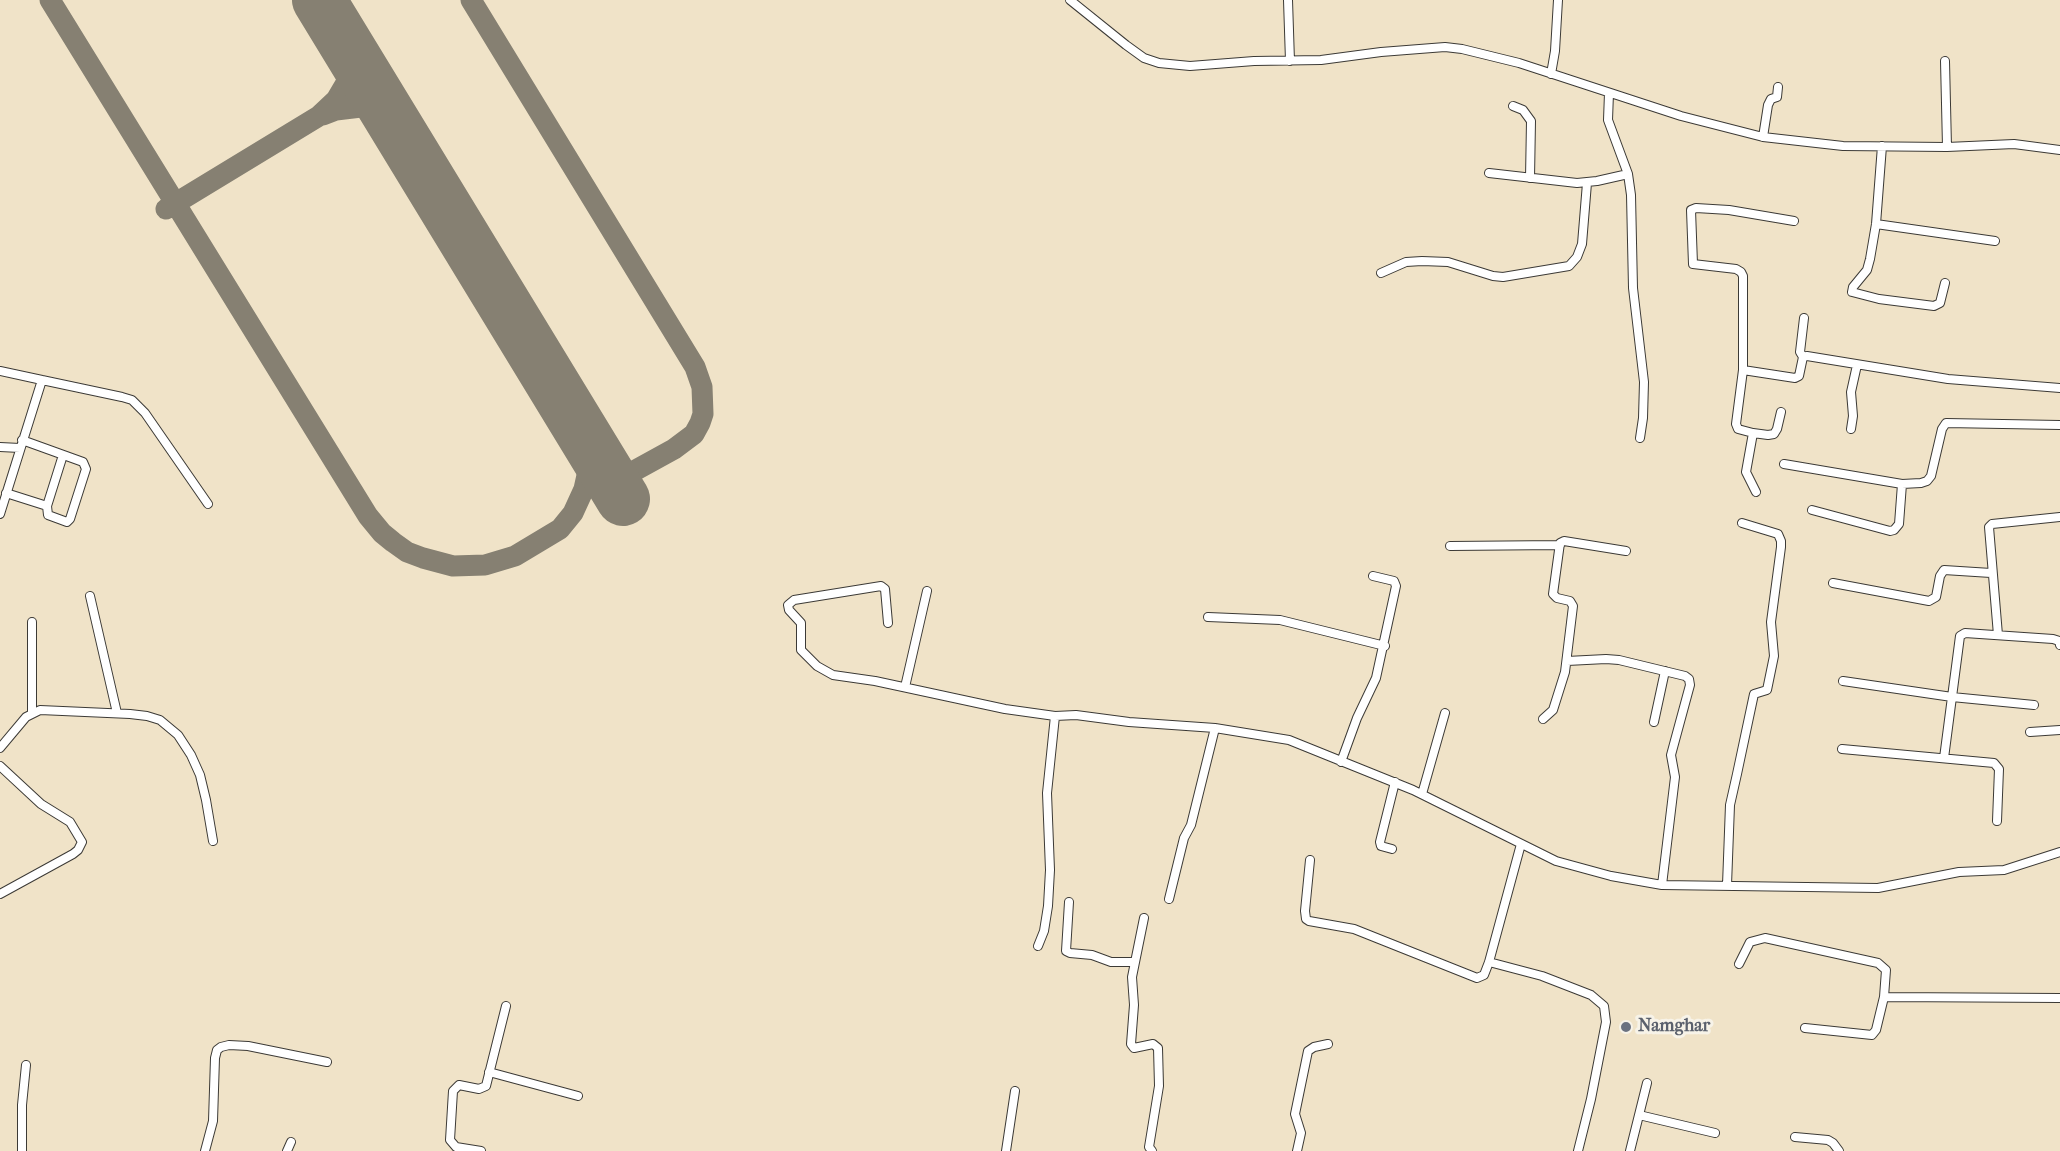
<!DOCTYPE html>
<style>
body{margin:0}
canvas{display:block;background:#f0e3c8}
</style>
<canvas width="2060" height="1151"></canvas>
<script>
const g = document.querySelector('canvas').getContext('2d');
g.lineJoin = 'round';
function poly(rows) {
  const path = new Path2D();
  for (const r of rows) {
    path.moveTo(r[0], r[1]);
    for (let i = 2; i < r.length; i += 2) path.lineTo(r[i], r[i + 1]);
  }
  return path;
}
function trace(path, color, width, dash) {
  g.strokeStyle = color;
  g.lineWidth = width;
  g.lineCap = dash ? 'butt' : 'round';
  g.setLineDash(dash || []);
  g.stroke(path);
}
function drawText(font, color, halo, rows, align = 'center') {
  g.font = font + ' "IM FELL French Canon",serif';
  g.lineWidth = 6;
  g.setLineDash([]);
  g.textBaseline = 'middle';
  g.strokeStyle = halo;
  g.fillStyle = color;
  for (const [text, x, y, turn = 0] of rows) {
    g.save();
    g.translate(x, y);
    g.rotate((+turn || 0) * Math.PI / 180);
    g.textAlign = isNaN(turn) ? turn : align;
    if (halo) g.strokeText(text, 0, 0);
    g.fillText(text, 0, 0);
    g.restore();
  }
}
const taxiway = poly([
 [50,0,368,516,382,533,393,542,407,552,423,558,453,566,485,565,515,556,560,529,573,513,584,489,590,462,588,440],
 [471,0,695,367,702,387,703,414,700,423,694,434,674,449,614,482],
 [323,115,336,110,361,107,374,109,393,120],
 [166,209,319,116,336,100,346,83,355,60]
]);
const runway = poly([
 [319,0,623,499]
]);
const minor = poly([
 [1070,0,1126,45,1144,58,1159,63,1190,66,1254,61,1321,60,1381,52,1445,47,1462,49,1519,63,1681,116,1763,137,1843,146,1947,147,2014,144,2060,150],
 [1288,0,1290,61],
 [1945,61,1947,147],
 [1551,74,1555,51,1558,0],
 [1609,93,1608,120,1628,174,1631,195,1633,288,1644,382,1643,418,1640,438],
 [1513,106,1523,110,1531,121,1530,178],
 [1763,137,1768,105,1771,99,1777,97,1778,87],
 [1882,146,1876,224,1870,259,1867,270,1853,287,1852,292,1879,299,1934,306,1940,303,1945,283],
 [1489,173,1577,183,1597,181,1628,174],
 [1794,221,1729,210,1696,208,1691,210,1693,264,1736,269,1741,272,1743,276,1743,370,1795,378,1799,376,1803,357,1807,356,1948,379,2060,388],
 [1876,224,1995,241],
 [1381,273,1406,262,1422,261,1448,262,1493,276,1503,277,1569,266,1577,257,1582,244,1587,183],
 [1803,357,1800,352,1804,318],
 [1743,370,1736,424,1738,429,1753,433,1746,472,1756,492],
 [0,371,42,380],
 [1851,429,1853,416,1851,392,1857,365],
 [1753,433,1768,435,1774,434,1777,429,1781,412],
 [0,447,20,448],
 [1784,464,1902,484],
 [6,493,47,506,48,515,67,522,70,519,86,469,83,462,22,440],
 [47,506,63,455],
 [1812,510,1890,531,1894,530,1899,524,1902,484,1921,483,1927,481,1931,476,1942,429,1946,423,2060,425],
 [0,514,42,380,122,397,132,400,145,413,208,504],
 [1450,546,1560,545],
 [1833,583,1929,601,1936,597,1940,576,1944,570,1991,573],
 [90,596,117,713],
 [1208,617,1280,620,1385,646],
 [888,623,885,589,881,586,794,600,788,605,789,610,801,623,801,650,817,666,833,675,875,681,1005,709,1055,716,1076,715,1129,722,1215,728,1289,740,1413,790,1556,861,1611,876,1662,885,1878,888,1959,872,2004,870,2060,852],
 [1998,635,1989,527,1992,524,2060,517],
 [1567,661,1606,659,1619,660,1685,676,1689,679,1690,685,1671,755,1675,777,1662,885],
 [1843,681,1952,697,2034,705],
 [905,687,927,591],
 [32,713,32,622],
 [1543,719,1553,710,1565,672,1573,606,1570,601,1557,598,1553,594,1560,543,1564,541,1626,551],
 [1654,722,1665,671],
 [2030,732,2060,730],
 [0,748,26,717,40,710,130,714,147,716,160,720,178,735,191,755,200,775,206,800,213,841],
 [1842,749,1994,763,1999,769,1997,821],
 [1944,758,1960,636,1965,633,2053,639,2059,641,2060,645],
 [1341,762,1357,718,1376,678,1396,586,1394,581,1373,576],
 [0,766,41,804,70,822,82,842,78,850,73,854,0,894],
 [1422,794,1445,713],
 [1392,849,1381,846,1380,842,1395,782],
 [1310,860,1305,911,1306,919,1309,921,1354,929,1477,978,1484,975,1489,962,1521,844],
 [1727,885,1730,805,1737,774,1754,694,1767,690,1774,656,1771,622,1781,547,1781,541,1778,534,1742,523],
 [1169,899,1184,838,1191,825,1215,728],
 [1069,902,1066,951,1070,953,1092,955,1111,962,1134,962],
 [1144,918,1132,977,1134,1005,1131,1044,1134,1048,1153,1044,1158,1048,1159,1086,1149,1147,1152,1151],
 [1038,946,1044,931,1048,906,1050,870,1047,793,1055,716],
 [1489,962,1542,976,1591,995,1604,1006,1606,1022,1591,1099,1578,1151],
 [1739,964,1750,942,1765,938,1878,963,1886,970,1884,997,1876,1030,1872,1035,1805,1028],
 [1884,997,2060,998],
 [489,1072,578,1096],
 [1639,1115,1715,1133],
 [1795,1137,1828,1140,1833,1143,1839,1151],
 [22,1151,22,1105,26,1065],
 [205,1151,213,1121,215,1058,217,1050,221,1047,229,1045,248,1046,327,1062],
 [287,1151,291,1142],
 [481,1151,456,1147,450,1140,453,1091,459,1085,479,1089,486,1086,506,1006],
 [1006,1151,1015,1091],
 [1297,1151,1301,1133,1295,1114,1308,1051,1314,1047,1328,1044],
 [1630,1151,1647,1083]
]);
const markers = [
 [1626,1027,6,"#6b7280"]
];
const worshipNames = [
 ["Namghar",1638,1027]
];
trace(taxiway, '#868072', 21);
trace(runway, '#868072', 54);
trace(minor, '#3c3a36', 10);
trace(minor, '#fff', 8);
for (const [x, y, r, color] of markers) {
  const dot = new Path2D();
  dot.arc(x, y, r, 0, 2 * Math.PI);
  g.fillStyle = color;
  g.fill(dot);
  trace(dot, '#f7f3e8', 2);
}
drawText('bold 18px', '#5b616d', '#f7f3e8', worshipNames, 'left');
</script>
